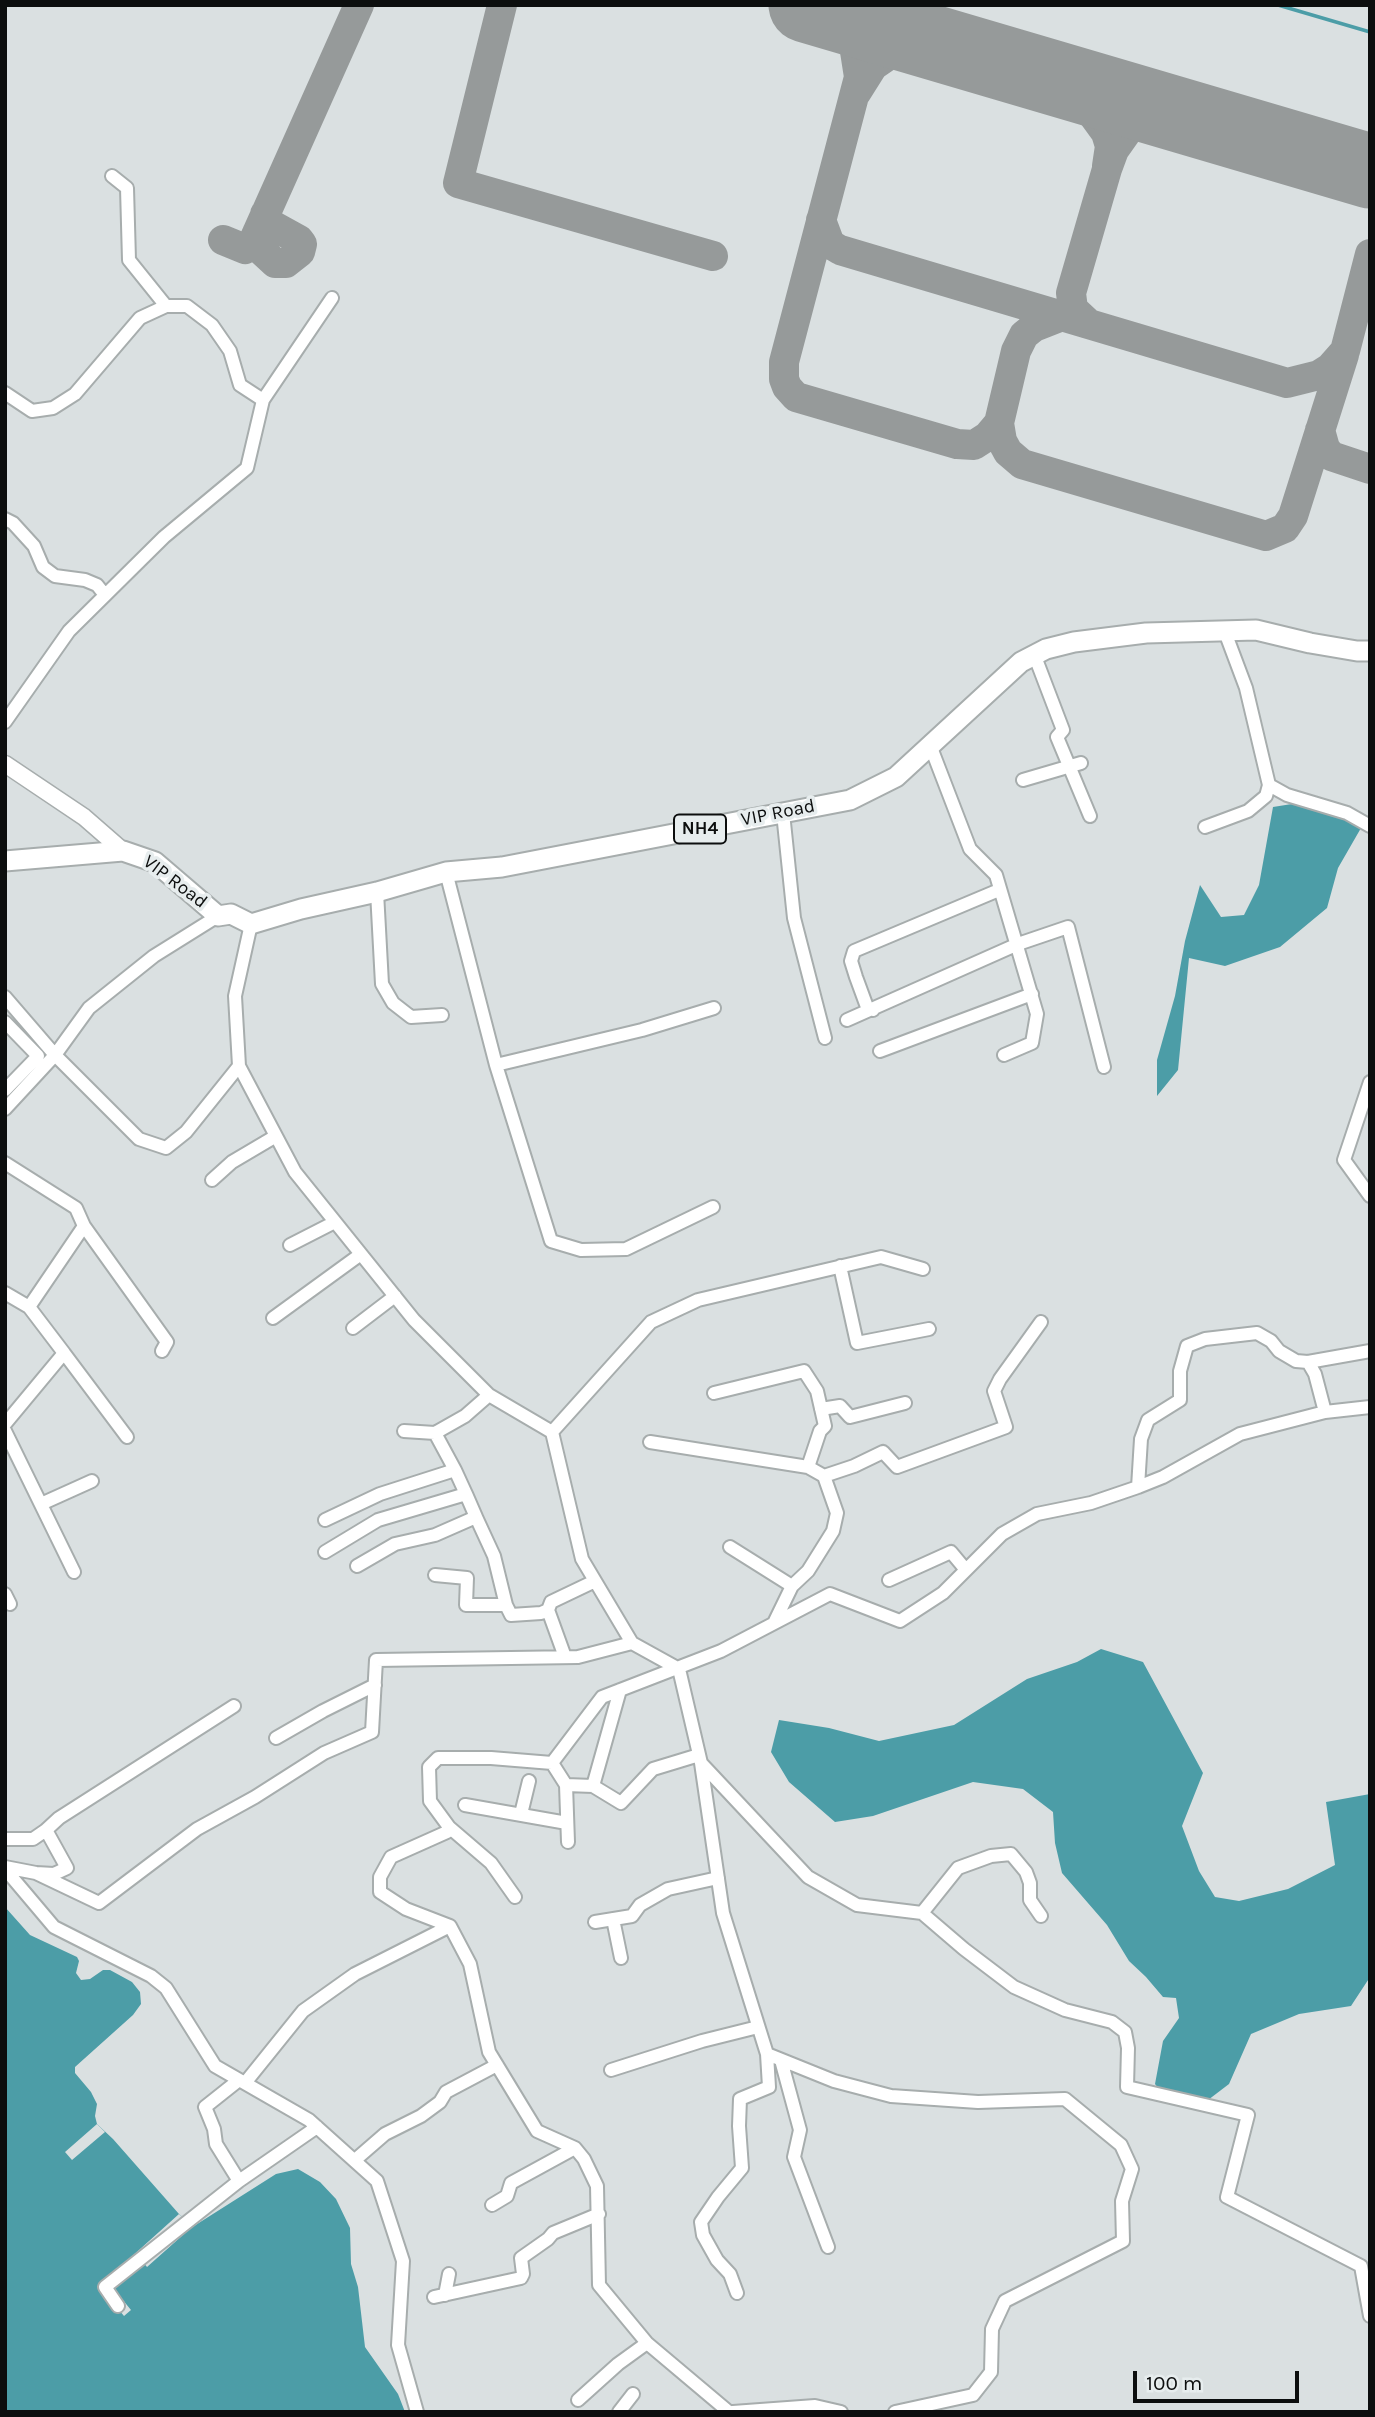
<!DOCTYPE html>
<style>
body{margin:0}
#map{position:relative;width:1375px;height:2417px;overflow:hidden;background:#dae0e1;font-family:Karla,sans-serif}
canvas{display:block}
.frame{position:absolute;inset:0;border:7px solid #0c0e0e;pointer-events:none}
.scale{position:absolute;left:1133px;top:2371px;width:166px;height:32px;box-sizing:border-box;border:4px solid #0c0e0e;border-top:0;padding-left:9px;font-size:21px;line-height:24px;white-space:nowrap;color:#0c0e0e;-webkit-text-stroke:5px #e7edee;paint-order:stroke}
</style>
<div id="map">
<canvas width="1375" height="2417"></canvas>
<div class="frame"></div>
<div class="scale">100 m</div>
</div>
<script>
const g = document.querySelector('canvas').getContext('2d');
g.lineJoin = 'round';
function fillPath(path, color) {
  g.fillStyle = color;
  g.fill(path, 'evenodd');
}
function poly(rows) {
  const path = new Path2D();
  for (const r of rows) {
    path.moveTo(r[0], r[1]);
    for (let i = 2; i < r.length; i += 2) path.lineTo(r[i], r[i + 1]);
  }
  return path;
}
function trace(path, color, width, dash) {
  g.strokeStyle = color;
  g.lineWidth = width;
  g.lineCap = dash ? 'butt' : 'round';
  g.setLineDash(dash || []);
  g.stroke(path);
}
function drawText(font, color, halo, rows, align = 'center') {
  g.font = font + ' Karla,sans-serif';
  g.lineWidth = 7;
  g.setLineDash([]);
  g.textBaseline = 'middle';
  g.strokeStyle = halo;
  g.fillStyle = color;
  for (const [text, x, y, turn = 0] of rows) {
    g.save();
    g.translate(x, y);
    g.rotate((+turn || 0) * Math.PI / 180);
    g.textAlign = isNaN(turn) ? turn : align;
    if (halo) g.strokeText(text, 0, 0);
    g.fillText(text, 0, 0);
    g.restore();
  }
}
const water = poly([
 [1317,800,1361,828,1338,868,1327,908,1280,947,1225,966,1189,958,1178,1070,1157,1096,1157,1060,1175,996,1185,941,1200,885,1221,917,1244,915,1259,885,1273,807],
 [1101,1649,1143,1662,1203,1773,1182,1826,1199,1871,1215,1897,1239,1901,1288,1889,1335,1865,1326,1802,1370,1794,1370,1977,1351,2006,1299,2014,1251,2034,1229,2084,1208,2100,1161,2092,1155,2084,1163,2041,1179,2018,1176,1998,1163,1997,1146,1977,1129,1961,1107,1925,1062,1873,1055,1843,1053,1812,1023,1789,973,1782,873,1816,835,1822,789,1782,771,1752,779,1720,829,1728,879,1741,954,1725,1027,1679,1077,1662],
 [5,1907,30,1935,77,1957,79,1961,76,1973,81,1980,90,1979,103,1970,110,1970,132,1982,140,1992,141,2004,133,2015,75,2067,75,2073,91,2092,97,2104,95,2116,97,2124,113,2139,179,2214,194,2226,276,2174,298,2169,320,2182,336,2199,350,2228,351,2264,358,2287,365,2347,398,2394,405,2412,5,2412]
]);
const pier = poly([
 [97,2124,105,2132,72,2160,65,2152],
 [179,2214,193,2226,147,2267,143,2262,113,2288,131,2310,124,2316,99,2286]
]);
const stream = poly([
 [1278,5,1370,32]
]);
const taxiway = poly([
 [502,5,458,183,713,256],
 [838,15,854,45,859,77,784,362,784,379,787,387,796,397,957,444,974,445,988,436,999,423],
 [1064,81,1082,100,1106,133,1110,146,1107,166],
 [856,93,873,66,902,46,921,39],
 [1358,168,1370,183],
 [821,220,830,244,840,250,1287,383,1319,375,1330,368,1345,351,1370,254],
 [257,233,262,251,275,263,286,263,300,252,302,244,299,240,270,224,266,220,265,214],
 [223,240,245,249,253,242,359,5],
 [1062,316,1034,327,1024,335,1016,351,999,423,1002,441,1008,452,1022,464,1266,536,1285,528,1293,516,1344,355],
 [1088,323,1073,309,1071,293,1107,169,1114,150,1126,133,1139,119,1150,113,1163,111],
 [1320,430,1325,448,1331,456,1370,469]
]);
const runway = poly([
 [806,5,1370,171]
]);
const minor = poly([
 [112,176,127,188,129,260,166,306],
 [5,393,32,411,53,408,75,394,140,318,166,306,187,306,212,325,230,351,240,385,263,400],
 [5,519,13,523,34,546,43,567,55,576,85,580,97,585,105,595],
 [1034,654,1063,730,1057,737,1090,816],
 [5,722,69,631,164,537,247,468,263,400,332,298],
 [930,745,970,849,996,875,1037,1014,1032,1043,1004,1055],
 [1023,780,1081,763],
 [1269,785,1287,795,1347,813,1370,826],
 [783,813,794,918,825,1038],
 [1205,827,1248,811,1266,796,1269,785,1246,688,1225,632],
 [446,872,496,1065,551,1241,581,1250,626,1249,713,1207],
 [377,892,382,984,393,1003,411,1017,442,1015],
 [251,924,235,996,239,1066,295,1172,414,1320,489,1395,552,1432,582,1559,632,1643,679,1669,701,1763,723,1913,767,2054,834,2081,891,2096,978,2102,1065,2099,1121,2145,1132,2169,1122,2201,1123,2241,1005,2301,992,2329,991,2372,973,2395,895,2412],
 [5,997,55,1055,139,1139,166,1148,186,1132,239,1066],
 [873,1010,867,1007,856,977,851,961,854,951,999,890],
 [847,1020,1018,944,1068,927,1104,1067],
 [5,1022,38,1056,5,1090],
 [880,1051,1032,994],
 [496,1065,642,1030,714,1008],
 [1370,1082,1344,1160,1370,1196],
 [5,1109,55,1055,89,1008,154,956,218,916],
 [5,1163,76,1208,84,1226,167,1342,162,1351],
 [212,1180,232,1162,276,1136],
 [290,1245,335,1222],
 [840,1266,857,1343,929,1329],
 [5,1293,29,1307,64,1353,5,1424],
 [29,1307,84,1226],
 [273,1318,361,1254],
 [353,1328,395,1296],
 [64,1353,127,1437],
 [1308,1362,1370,1351],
 [714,1393,804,1371,817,1391,825,1426,820,1431,808,1467,824,1476,837,1513,833,1531,808,1571,792,1586,774,1623],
 [821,1409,840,1406,850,1417,905,1403],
 [5,1431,74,1572],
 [404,1431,435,1433,465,1416,489,1395],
 [552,1432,651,1322,698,1300,881,1257,923,1269],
 [650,1442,808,1467],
 [824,1476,854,1466,883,1452,897,1467,1006,1427,994,1391,1000,1379,1041,1322],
 [1138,1487,1141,1439,1148,1420,1180,1400,1180,1371,1187,1346,1205,1339,1257,1333,1271,1341,1279,1351,1296,1361,1308,1362,1315,1374,1325,1412],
 [41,1504,92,1481],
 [476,1517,494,1556,506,1605,511,1615,541,1613,548,1610,551,1602,595,1581],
 [325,1520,380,1494,455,1470,435,1433],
 [730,1547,792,1586],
 [325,1552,378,1520,466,1494,455,1470],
 [357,1566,395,1544,435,1535,476,1517,466,1494],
 [435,1575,467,1578,466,1605,506,1605],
 [889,1580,951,1552,966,1570],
 [5,1594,10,1604],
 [548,1610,565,1657],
 [276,1738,323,1711,375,1685],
 [552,1763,566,1785,593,1786,620,1690],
 [701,1763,808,1877,857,1905,922,1913,964,1949,1014,1987,1065,2010,1112,2022,1125,2032,1128,2048,1127,2087,1248,2115,1227,2197,1361,2266,1370,2316],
 [566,1785,568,1842],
 [593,1786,621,1803,653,1769,699,1755],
 [465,1805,567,1823],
 [521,1814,529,1781],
 [449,1827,447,1832,391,1857,380,1877,380,1892,406,1909,450,1926,470,1964,489,2052,537,2131,575,2148,584,2159,597,2186,599,2285,647,2343,729,2412],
 [5,1839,33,1839,46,1830],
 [5,1867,36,1873,54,1874,67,1868,46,1830,59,1818,234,1706],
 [5,1869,54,1927,151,1976,166,1988,215,2066,309,2120,377,2181,403,2261,398,2345,417,2412],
 [36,1873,99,1903,197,1829,255,1797,324,1753,372,1732,376,1660,578,1657,632,1643],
 [515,1897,491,1863,449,1827,430,1801,429,1767,438,1758,491,1758,552,1763,602,1697,721,1651,830,1594,900,1621,943,1593,1002,1534,1037,1514,1091,1503,1138,1487,1163,1477,1240,1434,1325,1412,1370,1407],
 [922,1913,958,1868,991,1856,1011,1854,1026,1872,1030,1883,1030,1900,1041,1916],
 [613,1919,621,1958],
 [595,1922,632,1916,640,1905,668,1889,718,1878],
 [781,2060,800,2130,794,2157,828,2247],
 [611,2070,702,2041,758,2027],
 [239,2080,205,2107,214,2129,216,2144,239,2181,317,2127],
 [245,2083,303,2011,355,1974,450,1926],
 [355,2160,385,2134,421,2116,440,2102,446,2092,497,2065],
 [492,2205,507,2196,511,2183,575,2148],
 [737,2293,730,2274,717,2260,703,2235,701,2222,718,2197,742,2168,739,2126,740,2099,769,2087,767,2054],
 [445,2295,449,2274],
 [434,2297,521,2278,523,2274,521,2258,548,2239,553,2233,599,2214],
 [118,2306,105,2287,239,2181],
 [578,2400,618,2364,647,2343],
 [619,2412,633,2394],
 [733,2412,815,2406,841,2412]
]);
const major = poly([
 [5,764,84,817,123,851]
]);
const highway = poly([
 [5,861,123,851,155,862,218,916,231,914,251,924,301,909,377,892,446,872,502,867,850,800,896,777,1021,662,1046,649,1074,642,1146,633,1256,630,1310,643,1357,651,1370,651]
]);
const shields = [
 [700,829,52]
];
const shieldNames = [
 ["NH4",700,829]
];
const streetNames = [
 ["VIP Road",778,813,-11],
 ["VIP Road",175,882,37]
];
fillPath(water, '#4c9da7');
fillPath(pier, '#dae0e1');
trace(stream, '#4c9da7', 3.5);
trace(taxiway, '#969a9a', 30);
trace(runway, '#969a9a', 75);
trace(minor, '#a7adad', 16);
trace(major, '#a7adad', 19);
trace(highway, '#a7adad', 23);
trace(minor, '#fff', 12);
trace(major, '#fff', 16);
trace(highway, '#fff', 19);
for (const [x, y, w] of shields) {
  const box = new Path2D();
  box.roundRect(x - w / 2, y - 14.5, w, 29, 5);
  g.fillStyle = '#e7edee';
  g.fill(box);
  trace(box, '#0c0e0e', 2);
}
drawText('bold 18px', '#0c0e0e', null, shieldNames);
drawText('19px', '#0c0e0e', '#e7edee', streetNames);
</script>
